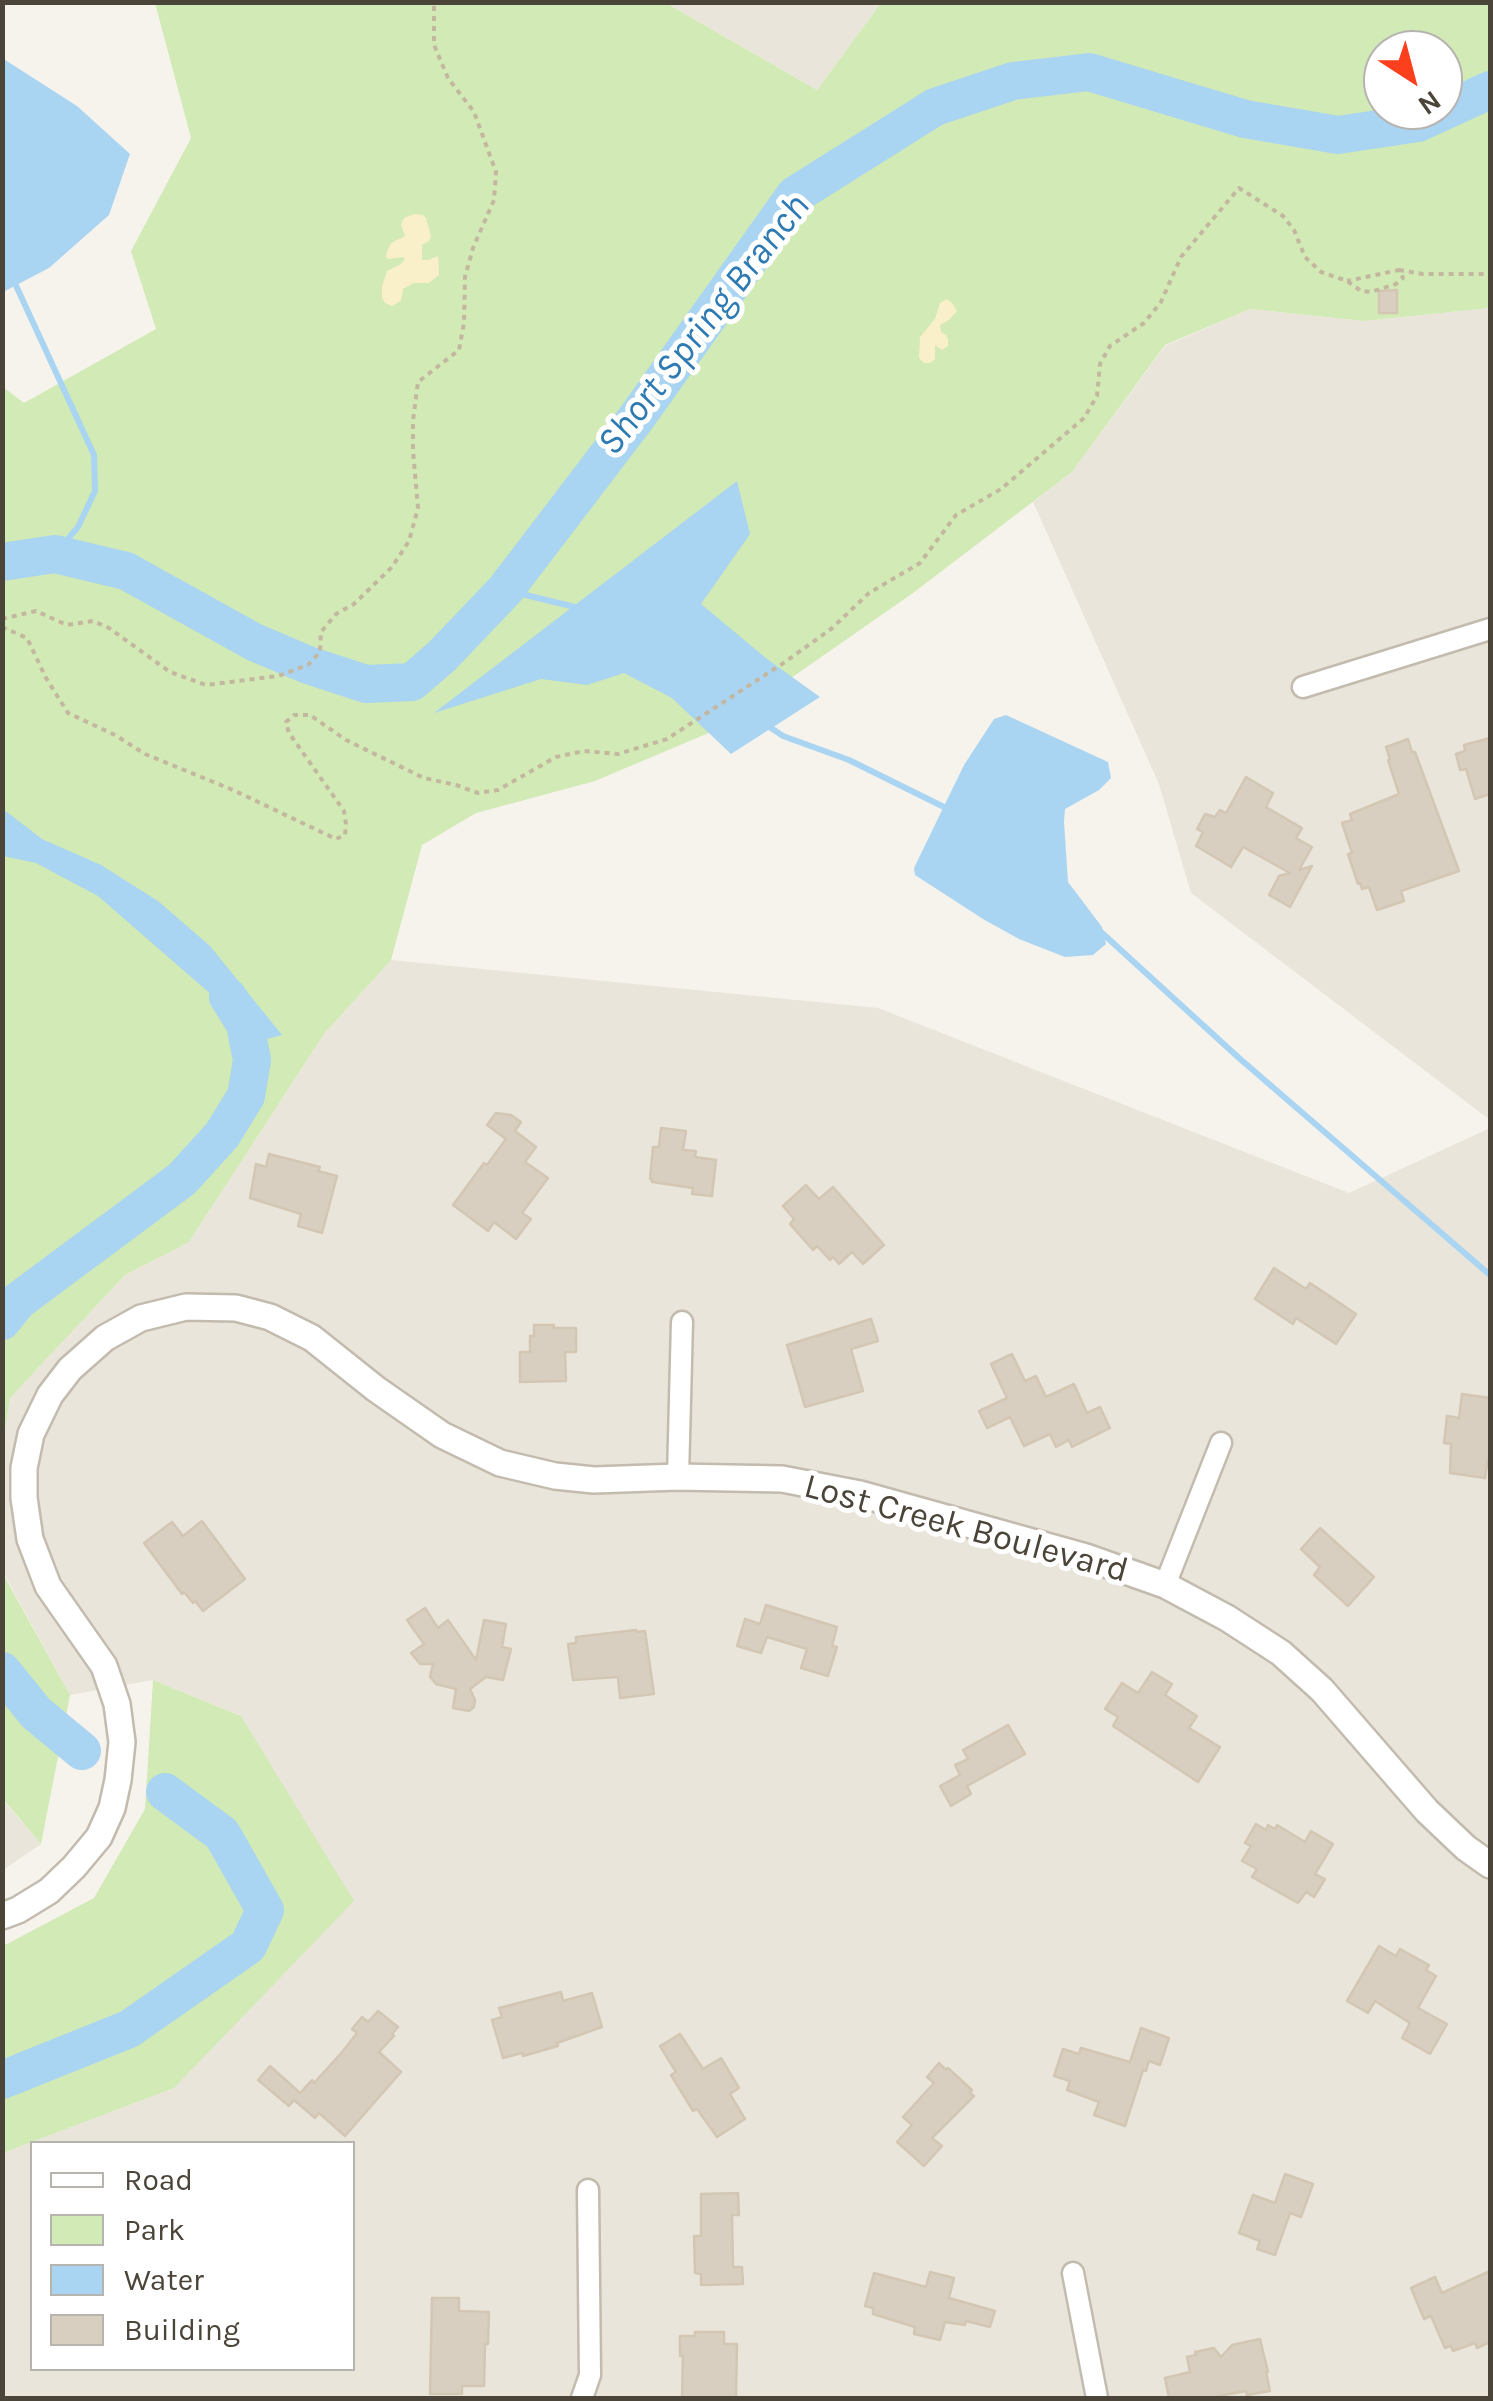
<!DOCTYPE html>
<style>
body{margin:0}
#map{position:relative;width:1493px;height:2401px;overflow:hidden;background:#f6f3ec;font-family:Karla,sans-serif}
canvas{display:block}
.frame{position:absolute;inset:0;border:5px solid #4b4439;pointer-events:none}
.legend{position:absolute;left:30px;top:2141px;width:325px;height:230px;box-sizing:border-box;background:#fff;border:2px solid #b7b4b0;margin:0;padding:12px 18px;list-style:none;font-size:30px;color:#4b4439}
.legend li{display:flex;align-items:center;gap:20px;height:50px}
.legend b{width:50px;border:2px solid #b7b4b0}
.north{position:absolute;left:1363px;top:30px;width:100px;height:100px;box-sizing:border-box;background:#fff;border:2px solid #b7b4b0;border-radius:50%;rotate:144deg;font-size:28px;font-weight:700;line-height:40px;text-align:center;color:#4b4439}
.north::after{content:'';display:block;margin:auto;width:35px;height:45px;background:#fc3f1d;clip-path:polygon(50% 0,100% 100%,50% 72%,0 100%)}
</style>
<div id="map">
<canvas width="1493" height="2401"></canvas>
<div class="frame"></div>
<ul class="legend">
<li><b style="height:12px;background:#fff"></b>Road</li>
<li><b style="height:28px;background:#d2eab5"></b>Park</li>
<li><b style="height:28px;background:#a9d4f2"></b>Water</li>
<li><b style="height:28px;background:#d8cfc1"></b>Building</li>
</ul>
<div class="north">N</div>
</div>
<script>
const g = document.querySelector('canvas').getContext('2d');
g.lineJoin = 'round';
function fillPath(path, color) {
  g.fillStyle = color;
  g.fill(path, 'evenodd');
}
function poly(rows) {
  const path = new Path2D();
  for (const r of rows) {
    path.moveTo(r[0], r[1]);
    for (let i = 2; i < r.length; i += 2) path.lineTo(r[i], r[i + 1]);
  }
  return path;
}
function trace(path, color, width, dash) {
  g.strokeStyle = color;
  g.lineWidth = width;
  g.lineCap = dash ? 'butt' : 'round';
  g.setLineDash(dash || []);
  g.stroke(path);
}
function drawText(font, color, halo, rows, align = 'center') {
  g.font = font + ' Karla,sans-serif';
  g.lineWidth = 10;
  g.setLineDash([]);
  g.textBaseline = 'middle';
  g.strokeStyle = halo;
  g.fillStyle = color;
  for (const [text, x, y, turn = 0] of rows) {
    g.save();
    g.translate(x, y);
    g.rotate((+turn || 0) * Math.PI / 180);
    g.textAlign = isNaN(turn) ? turn : align;
    if (halo) g.strokeText(text, 0, 0);
    g.fillText(text, 0, 0);
    g.restore();
  }
}
const residential = poly([
 [666,3,881,3,817,90],
 [1490,308,1490,1120,1191,893,1159,784,1033,502,1072,472,1165,346,1250,309,1364,321],
 [391,960,878,1008,1349,1193,1490,1128,1490,2398,3,2398,3,2153,174,2088,241,1716,153,1680,70,1695,3,1572,3,1445,10,1398,125,1275,189,1242,324,1034],
 [32,2144,352,2144,352,2368,32,2368],
 [2,1799,41,1844,3,1870,2,1870]
]);
const green = poly([
 [155,3,666,3,817,90,881,3,1490,3,1490,308,1364,321,1250,309,1165,345,1072,472,913,593,718,729,595,781,476,813,422,845,391,960,324,1034,189,1242,125,1275,10,1398,3,1445,3,387,24,403,156,329,131,251,191,138],
 [1383,50,1443,50,1443,110,1383,110],
 [2,1572,70,1695,41,1844,3,1799],
 [153,1680,241,1716,354,1901,174,2088,3,2153,3,1944,7,1944,94,1898,145,1809]
]);
const sand = poly([
 [414,214,423,215,426,218,431,236,429,241,422,245,422,260,428,260,438,256,439,275,429,283,414,283,403,289,401,301,392,306,385,303,382,298,382,286,387,271,401,264,405,259,403,257,388,259,386,257,387,252,391,243,405,236,401,225,404,218],
 [947,299,953,304,957,311,949,320,940,325,941,332,946,335,948,339,948,346,942,350,935,345,935,359,930,363,924,363,919,358,920,337,935,319,940,303]
]);
const water = poly([
 [2,58,77,106,130,154,109,215,49,268,3,292],
 [737,481,750,534,701,604,767,659,820,697,731,754,672,698,624,673,587,685,541,679,434,713],
 [1006,715,1108,762,1111,778,1099,790,1065,809,1064,822,1068,882,1102,927,1106,944,1093,955,1065,957,1019,939,983,919,915,875,914,868,964,765,994,719],
 [3,809,42,839,101,865,158,901,210,946,282,1035,247,1044,221,1003,98,896,36,863,3,856]
]);
const stream = poly([
 [13,279,94,455,95,491,78,527,55,554],
 [505,590,579,608],
 [765,724,783,736,849,760,948,809],
 [1101,932,1239,1058,1490,1275]
]);
const river = poly([
 [2,562,55,554,126,571,254,642,308,665,366,684,412,682,442,656,505,590,637,417,795,195,935,107,1013,81,1089,72,1245,119,1338,135,1418,123,1490,90],
 [2,1321,18,1301,182,1179,222,1135,246,1096,252,1060,245,1024,228,997],
 [2,1671,36,1713,82,1751],
 [2,2080,129,2029,248,1946,265,1910,222,1834,165,1792]
]);
const building = poly([
 [1397,290,1397,313,1379,313,1379,291,1397,290],
 [1490,738,1490,794,1475,799,1466,769,1460,770,1456,754,1465,751,1464,745,1490,738],
 [1408,739,1412,752,1415,752,1459,871,1401,891,1404,901,1377,910,1369,887,1362,889,1360,883,1358,884,1348,854,1352,853,1342,823,1352,820,1350,814,1399,794,1388,760,1390,759,1386,747,1408,739],
 [1246,777,1273,793,1266,807,1302,828,1296,838,1312,847,1299,870,1312,866,1290,907,1269,895,1279,876,1290,873,1243,847,1231,867,1196,846,1203,832,1197,829,1205,814,1215,817,1220,810,1226,813,1246,777],
 [496,1113,511,1115,521,1122,515,1131,536,1147,525,1162,548,1178,522,1213,531,1219,516,1239,494,1222,488,1231,453,1205,484,1163,487,1165,506,1139,487,1125,496,1113],
 [661,1128,686,1131,683,1150,696,1151,695,1157,716,1160,712,1196,692,1194,693,1188,652,1182,652,1179,650,1179,653,1147,659,1147,661,1128],
 [269,1154,320,1167,318,1171,337,1176,322,1233,298,1226,301,1214,250,1198,256,1164,266,1167,269,1154],
 [806,1185,819,1199,833,1187,884,1245,863,1264,852,1252,839,1264,833,1257,830,1260,817,1246,813,1250,790,1224,794,1219,783,1206,806,1185],
 [1274,1268,1306,1289,1310,1283,1356,1314,1336,1344,1296,1318,1293,1324,1255,1299,1274,1268],
 [871,1319,878,1341,851,1349,863,1391,805,1407,787,1345,871,1319],
 [534,1325,554,1325,553,1328,576,1328,576,1352,565,1352,566,1381,520,1382,520,1352,530,1352,530,1336,534,1336,534,1325],
 [1012,1354,1025,1381,1036,1376,1046,1397,1074,1384,1087,1413,1100,1407,1110,1428,1072,1447,1069,1440,1056,1447,1050,1434,1024,1446,1010,1417,987,1428,979,1411,1007,1398,991,1364,1012,1354],
 [1462,1394,1490,1398,1490,1460,1488,1459,1485,1478,1450,1473,1451,1444,1444,1443,1447,1416,1459,1418,1462,1394],
 [202,1521,245,1579,203,1611,195,1601,193,1603,184,1592,182,1594,144,1543,172,1522,183,1536,202,1521],
 [1320,1528,1374,1577,1348,1606,1314,1575,1320,1567,1301,1549,1320,1528],
 [766,1605,837,1627,832,1646,837,1647,828,1676,801,1668,807,1649,767,1637,761,1653,737,1646,745,1619,760,1624,766,1605],
 [425,1608,438,1628,448,1620,476,1660,484,1620,506,1624,502,1647,511,1649,503,1680,486,1677,470,1689,475,1700,474,1707,469,1711,453,1708,456,1689,436,1684,430,1677,433,1664,420,1664,411,1653,424,1644,407,1620,425,1608],
 [636,1630,637,1632,645,1631,654,1694,620,1698,618,1677,573,1680,568,1644,576,1643,576,1637,636,1630],
 [1152,1672,1172,1684,1165,1695,1197,1716,1189,1728,1220,1747,1198,1782,1113,1726,1118,1717,1105,1709,1122,1683,1138,1693,1152,1672],
 [1008,1725,1025,1754,967,1786,971,1794,951,1806,940,1786,960,1775,955,1765,968,1759,963,1750,1008,1725],
 [1256,1824,1266,1830,1268,1825,1275,1829,1277,1825,1305,1842,1311,1831,1333,1844,1315,1874,1325,1879,1314,1897,1306,1892,1298,1903,1252,1877,1257,1869,1242,1861,1251,1846,1245,1843,1256,1824],
 [1379,1946,1396,1956,1400,1949,1429,1965,1426,1970,1436,1976,1418,2008,1447,2024,1430,2054,1402,2038,1410,2023,1375,2001,1368,2013,1347,2001,1379,1946],
 [561,1992,563,2001,592,1993,602,2027,557,2043,558,2046,523,2056,522,2053,503,2058,492,2020,502,2017,499,2008,561,1992],
 [378,2011,398,2027,392,2034,394,2036,379,2052,401,2072,345,2136,319,2113,315,2118,294,2100,289,2106,258,2080,270,2066,300,2093,312,2080,314,2083,343,2051,357,2033,352,2029,362,2017,368,2022,378,2011],
 [1141,2028,1169,2038,1160,2065,1149,2061,1146,2071,1143,2070,1125,2126,1094,2115,1099,2102,1067,2090,1070,2081,1054,2076,1063,2049,1079,2054,1081,2048,1130,2062,1141,2028],
 [680,2034,703,2069,721,2058,739,2088,730,2094,745,2119,717,2137,697,2109,693,2111,671,2075,676,2072,660,2046,680,2034],
 [939,2063,946,2070,948,2068,972,2090,970,2093,974,2096,932,2138,942,2146,924,2166,897,2142,912,2125,903,2117,934,2083,927,2077,939,2063],
 [1285,2174,1313,2184,1301,2217,1290,2213,1275,2255,1257,2249,1260,2241,1239,2233,1253,2195,1275,2203,1285,2174],
 [738,2193,739,2215,732,2215,733,2267,742,2267,743,2284,701,2285,701,2274,695,2273,694,2236,701,2236,701,2194,738,2193],
 [1490,2271,1490,2342,1477,2348,1475,2343,1453,2351,1451,2346,1445,2348,1431,2316,1424,2319,1411,2288,1435,2277,1442,2293,1490,2271],
 [930,2272,954,2278,949,2298,995,2311,990,2327,966,2321,965,2325,945,2322,940,2340,914,2334,915,2327,873,2314,873,2308,865,2306,874,2273,926,2287,930,2272],
 [432,2298,459,2298,459,2311,489,2312,488,2344,485,2344,484,2386,462,2386,462,2394,430,2394,432,2298],
 [695,2332,724,2332,724,2344,737,2344,736,2398,682,2398,683,2356,680,2356,680,2336,695,2336,695,2332],
 [1260,2339,1268,2372,1266,2372,1270,2391,1247,2395,1246,2391,1209,2398,1169,2398,1165,2378,1190,2372,1187,2357,1196,2355,1195,2352,1214,2348,1221,2357,1232,2345,1260,2339]
]);
const path = poly([
 [1399,270,1423,274,1490,274],
 [2,619,36,611,67,625,93,621,109,628,170,672,206,685,278,676,308,665,320,652,321,632,336,614,354,604,392,567,409,541,418,508,413,451,413,420,418,382,459,350,464,323,465,277,473,248,494,200,496,172,474,112,448,78,434,45,434,2],
 [2,627,27,638,46,678,68,713,115,735,145,754,233,790,336,839,345,835,346,824,344,811,289,733,286,722,294,715,310,715,346,740,424,778,456,785,478,793,498,790,556,757,584,751,618,754,667,739,785,662,831,629,869,593,920,563,956,515,1001,489,1084,418,1097,396,1100,364,1110,346,1144,323,1161,302,1181,257,1239,188,1283,216,1294,230,1305,257,1321,272,1347,281,1361,291,1371,292,1396,284,1403,278,1399,270,1347,281]
]);
const minor = poly([
 [1303,687,1490,629],
 [678,1477,682,1322],
 [1165,1585,1221,1443],
 [1073,2273,1097,2398],
 [582,2398,590,2375,588,2190]
]);
const tertiary = poly([
 [2,1916,18,1910,49,1891,74,1867,99,1837,112,1808,118,1780,122,1742,117,1704,104,1666,48,1586,30,1539,24,1498,24,1468,31,1434,50,1395,70,1369,105,1338,141,1318,186,1307,236,1308,270,1317,312,1338,376,1389,442,1435,500,1463,555,1476,594,1480,678,1477,782,1479,860,1494,1086,1557,1165,1585,1227,1618,1281,1653,1322,1690,1427,1811,1466,1848,1490,1865]
]);
const streetNames = [
 ["Lost Creek Boulevard",966,1529,15]
];
const waterNames = [
 ["Short Spring Branch",704,325,-52]
];
fillPath(residential, '#eae5da');
fillPath(green, '#d2eab5');
fillPath(sand, '#f9efc9');
fillPath(water, '#a9d4f2');
trace(stream, '#a9d4f2', 6);
trace(river, '#a9d4f2', 38);
fillPath(building, '#d8cfc1');
trace(building, '#d3c7b4', 2.5);
trace(minor, '#c2bbae', 25);
trace(tertiary, '#c2bbae', 30);
trace(path, '#c4b79f', 4, [5, 5]);
trace(minor, '#fff', 20);
trace(tertiary, '#fff', 25);
drawText('35px', '#4b4439', '#fff', streetNames);
drawText('italic 38px', '#2e7ab2', '#fff', waterNames);
</script>
